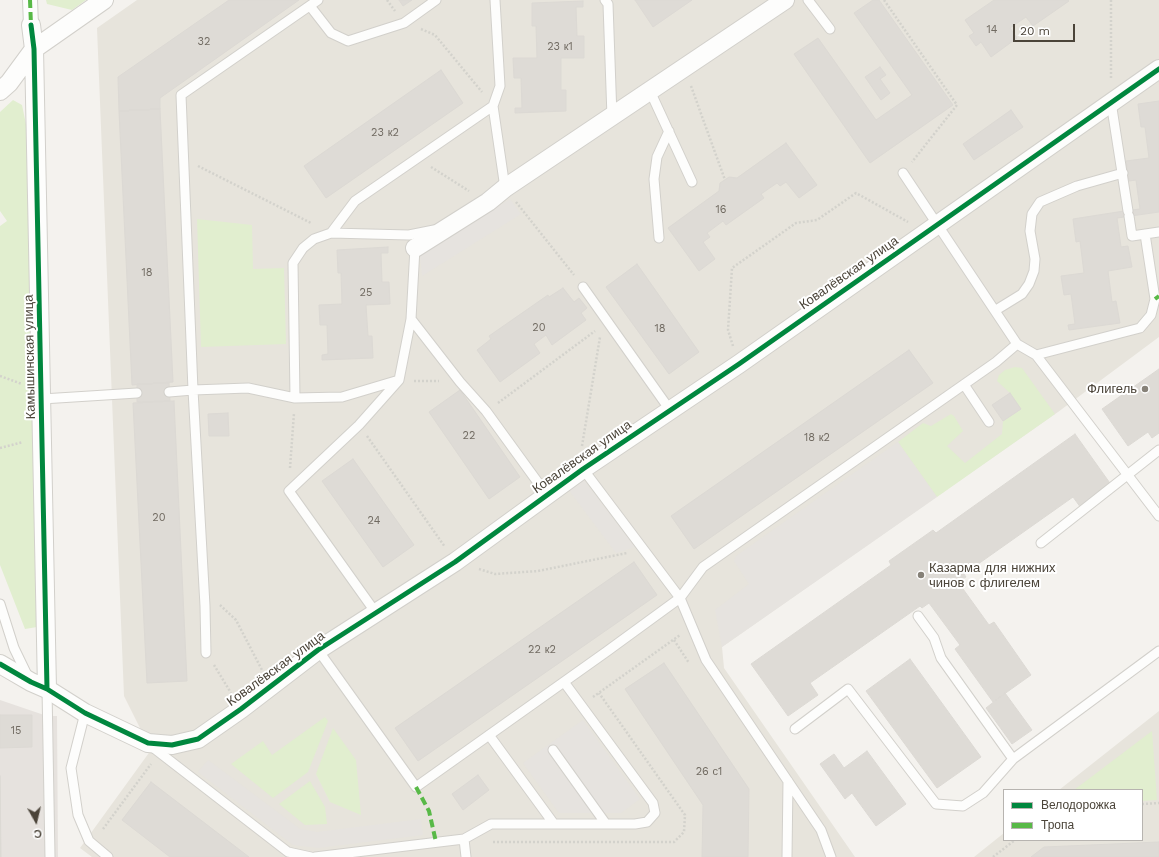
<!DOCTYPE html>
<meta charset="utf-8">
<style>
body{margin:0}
#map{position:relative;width:1159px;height:857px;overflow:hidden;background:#f4f2ee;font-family:"Work Sans",sans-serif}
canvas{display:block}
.legend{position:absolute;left:1003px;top:789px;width:140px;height:52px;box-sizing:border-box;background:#fff;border:1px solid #b7b4b0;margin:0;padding:5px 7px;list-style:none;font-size:12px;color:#4b4439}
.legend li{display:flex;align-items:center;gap:8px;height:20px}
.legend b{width:20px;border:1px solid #b7b4b0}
.north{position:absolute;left:16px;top:801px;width:40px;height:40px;-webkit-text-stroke:3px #fff;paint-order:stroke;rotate:172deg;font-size:11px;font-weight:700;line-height:16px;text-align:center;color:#4b4439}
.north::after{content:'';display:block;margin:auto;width:14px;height:18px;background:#4b4439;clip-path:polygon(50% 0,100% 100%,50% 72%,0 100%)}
.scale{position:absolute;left:1013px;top:24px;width:62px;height:18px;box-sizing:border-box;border:2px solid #4b4439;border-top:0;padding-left:5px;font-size:12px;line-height:14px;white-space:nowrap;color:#4b4439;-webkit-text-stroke:3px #fff;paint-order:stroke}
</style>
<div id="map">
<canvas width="1159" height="857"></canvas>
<ul class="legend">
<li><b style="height:5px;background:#00873e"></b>Велодорожка</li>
<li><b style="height:5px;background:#58b947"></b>Тропа</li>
</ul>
<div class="north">С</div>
<div class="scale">20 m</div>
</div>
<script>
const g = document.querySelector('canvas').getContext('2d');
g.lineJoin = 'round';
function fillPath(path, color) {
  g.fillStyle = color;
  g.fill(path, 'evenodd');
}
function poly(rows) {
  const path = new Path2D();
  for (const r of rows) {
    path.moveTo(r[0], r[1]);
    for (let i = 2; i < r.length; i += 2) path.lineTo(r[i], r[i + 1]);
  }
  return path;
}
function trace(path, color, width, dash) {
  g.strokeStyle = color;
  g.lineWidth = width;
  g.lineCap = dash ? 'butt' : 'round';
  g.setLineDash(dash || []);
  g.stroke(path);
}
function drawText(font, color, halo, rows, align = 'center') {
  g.font = font + ' "Work Sans",sans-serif';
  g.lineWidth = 4;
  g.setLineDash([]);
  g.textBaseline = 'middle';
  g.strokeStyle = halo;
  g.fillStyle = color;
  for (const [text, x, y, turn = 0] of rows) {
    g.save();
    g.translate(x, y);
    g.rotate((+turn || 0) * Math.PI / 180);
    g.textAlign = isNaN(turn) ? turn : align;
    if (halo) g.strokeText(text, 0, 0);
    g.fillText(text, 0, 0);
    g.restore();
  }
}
const residential = poly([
 [137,0,1159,0,1159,337,1058,412,722,647,724,668,855,857,92,857,80,848,151,750,124,696,97,28],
 [1159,711,1159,857,974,857,1004,833,1004,840,1142,840,1142,790,1059,790]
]);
const industrial = poly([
 [0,700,47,716,57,716,58,857,0,857]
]);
const green = poly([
 [46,0,86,0,72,10,47,4],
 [13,100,22,105,28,134,37,627,25,629,0,565,0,226,7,221,0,211,0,112],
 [197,219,252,225,253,269,284,268,286,344,201,347],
 [1015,367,1022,368,1055,414,937,497,898,442,923,423,931,426,951,414,954,416,963,431,947,446,965,463,1002,434,1003,421,1020,410,1010,393,997,381,999,375,1005,370],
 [325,717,328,721,308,772,273,798,231,764,263,741,272,755],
 [333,728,356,760,361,815,330,802,316,774],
 [1152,731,1157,800,1142,801,1142,790,1074,790],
 [310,781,325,807,327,824,305,825,279,804]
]);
const parking = poly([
 [510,199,521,214,422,276,420,256],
 [898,442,937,497,722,647,715,610,749,584,734,561,736,556],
 [583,479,635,547,616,553,568,489],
 [583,720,640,799,621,813,559,813,523,763],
 [208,760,300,829,317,832,421,819,423,835,318,848,293,845,198,772]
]);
const building = poly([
 [229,0,299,0,160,98,160,109,119,111,118,77,229,0],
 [399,0,412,0,403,6,399,0],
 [635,0,692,0,653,27,635,0],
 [873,0,879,0,953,105,870,163,794,54,818,38,876,120,912,95,854,13,873,0],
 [994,0,1068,0,1069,1,1033,26,1026,17,1010,28,1017,38,991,57,981,42,976,46,969,36,974,33,965,20,994,0],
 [583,1,583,7,576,7,577,36,584,36,584,58,561,58,561,90,566,90,566,111,515,113,515,108,522,108,521,78,514,78,513,58,537,58,536,26,532,26,532,3,583,1],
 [880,67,886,75,880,79,890,93,881,100,865,77,880,67],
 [441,70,463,103,326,198,304,166,441,70],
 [1159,101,1159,212,1124,217,1124,211,1140,209,1136,180,1129,181,1126,161,1149,158,1145,127,1141,127,1138,104,1159,101],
 [160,109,173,382,132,385,119,111,160,109],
 [1011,110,1023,127,974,160,963,144,1011,110],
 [786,143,817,185,799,198,786,182,780,186,777,183,761,194,764,198,726,225,723,221,707,233,710,237,703,242,715,259,699,271,668,228,719,191,720,183,729,177,737,178,786,143],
 [1124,211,1124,217,1117,218,1121,247,1128,246,1132,267,1108,271,1112,302,1116,301,1120,323,1069,330,1068,325,1075,324,1071,294,1064,295,1061,276,1084,273,1080,241,1076,242,1073,219,1124,211],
 [388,247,388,253,381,253,382,282,389,282,390,304,366,305,368,336,372,336,373,358,322,360,322,355,328,354,327,325,320,325,319,305,342,304,341,273,338,273,337,250,388,247],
 [637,264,699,352,669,374,606,287,637,264],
 [563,288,574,302,579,298,587,308,581,313,586,320,552,345,546,335,534,344,540,353,500,382,477,350,491,339,489,336,548,295,549,297,563,288],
 [909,350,933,383,694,549,671,516,909,350],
 [1159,369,1159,433,1152,438,1148,432,1128,446,1102,409,1159,369],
 [169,383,170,401,137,402,137,384,169,383],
 [460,390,520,477,489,499,429,412,460,390],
 [1010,393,1021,409,1003,421,992,405,1010,393],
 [174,401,187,681,147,683,133,403,174,401],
 [228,413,229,436,209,436,208,414,228,413],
 [1075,434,1112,486,1081,508,1073,497,964,574,966,577,958,582,989,625,994,622,1031,675,993,702,955,649,960,645,929,603,922,608,920,606,810,683,818,695,788,716,751,664,891,565,889,561,933,530,936,533,1075,434],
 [353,459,414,545,383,567,322,481,353,459],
 [634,562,657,595,418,761,395,728,634,562],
 [910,659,981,757,937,788,866,691,910,659],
 [664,663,749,789,748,857,702,857,703,805,625,689,664,663],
 [1005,693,1032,730,1012,744,986,708,1005,693],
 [0,715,32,715,32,747,0,748,0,715],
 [867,751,906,804,876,826,852,793,845,799,820,764,834,754,844,768,867,751],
 [478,775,489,790,463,810,452,794,478,775],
 [0,776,1,857,0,857,0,776],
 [151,782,236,847,249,857,170,857,122,820,151,782],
 [1159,842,1159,857,1031,857,1044,847,1159,842]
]);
const path = poly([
 [387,0,395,11],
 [884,0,957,105,912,162],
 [1111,0,1111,79],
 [421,29,435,35,482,92],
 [691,86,725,180],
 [198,166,311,223],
 [431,167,469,191],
 [516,202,574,275],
 [733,346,728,330,732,268,796,223,817,220,856,193,908,222],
 [0,376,22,384],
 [414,381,439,381],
 [498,403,595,331],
 [367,436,445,547],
 [582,446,600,337],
 [0,448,23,442],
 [290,468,294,413],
 [479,569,495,574,538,571,627,553],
 [220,605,236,620,262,670],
 [674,640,689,663],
 [214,665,231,693],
 [593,697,680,635],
 [1142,804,1159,803],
 [103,829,151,764],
 [493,842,674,842,684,832,685,815,599,693],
 [993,857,1015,840]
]);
const service = poly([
 [605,0,608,4,612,117],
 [808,0,830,29],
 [310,6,331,33,348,41,404,23,436,0],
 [650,91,692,182],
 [1111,102,1128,211],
 [493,106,505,188],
 [1129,216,1132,236,1159,232],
 [331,233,355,201,493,106,500,86,495,0],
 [659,238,654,179,657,157,669,131],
 [415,248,411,319,460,382,486,411,547,495],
 [583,287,670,410],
 [996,310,1022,294,1029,284,1034,271,1035,259,1030,231,1032,214,1040,202,1077,186,1123,173],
 [1017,344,1036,355,1159,516],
 [1036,355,1140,328,1151,315,1155,299,1145,234],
 [965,386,989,422],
 [169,392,193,390,181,95,318,0],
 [295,398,293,263,303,248,314,239,331,233,409,235,434,230],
 [42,399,137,393],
 [583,469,680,598,706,660,821,830,831,857],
 [1041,543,1159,450],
 [0,604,14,648,28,677],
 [376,613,289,491,359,425,399,380,411,319],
 [918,616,934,638,941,658,1013,759],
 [318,650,416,787,606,652,680,598,703,567,996,362,1017,344,903,173],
 [206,653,205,606,193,390,248,388,295,398,342,397,399,380],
 [47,689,50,857],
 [85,713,71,768,78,815,89,841,108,857],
 [795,729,848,689,936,804,963,806,983,793,1013,759,1159,651],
 [489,735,554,824],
 [151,746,288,852,311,857],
 [553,750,606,824],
 [464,839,466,857],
 [315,857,464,839,491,824,635,824,647,822,655,813,653,803,564,682],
 [787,857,788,781]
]);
const pedestrian = poly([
 [30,0,31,25]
]);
const minor = poly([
 [31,25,34,49,47,689],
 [0,91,9,83,34,49,104,0],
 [415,248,488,202,505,188,785,0],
 [0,664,31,682,47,689,85,713,148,743,172,745,198,739,241,709,318,650,455,562,583,469,739,364,1159,69]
]);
const quiet = poly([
 [30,0,31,25],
 [1155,299,1159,296],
 [416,787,429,811,436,842]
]);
const cycleway = poly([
 [31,25,34,49,47,689],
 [0,664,31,682,47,689,85,713,148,743,172,745,198,739,241,709,318,650,455,562,583,469,739,364,1159,69]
]);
const markers = [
 [1145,389,4,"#868178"],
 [921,575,4,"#868178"]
];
const numberNames = [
 ["14",992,30],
 ["32",204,42],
 ["23 к1",560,47],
 ["23 к2",385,133],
 ["16",721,210],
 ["18",147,273],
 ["25",366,293],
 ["20",539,328],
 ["18",660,329],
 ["22",469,436],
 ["18 к2",817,438],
 ["20",159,518],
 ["24",374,521],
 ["22 к2",542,650],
 ["15",16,731],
 ["26 с1",709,772]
];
const streetNames = [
 ["Ковалёвская улица",849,273,-35],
 ["Камышинская улица",30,357,-91],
 ["Ковалёвская улица",582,457,-35],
 ["Ковалёвская улица",276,669,-36]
];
const poiNames = [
 ["Флигель",1137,389],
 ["Казарма для нижних",929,568,"left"],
 ["чинов с флигелем",929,583,"left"]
];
fillPath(residential, '#e7e4dc');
fillPath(industrial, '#e6e2de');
fillPath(green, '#e1eecf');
fillPath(parking, '#e6e3df');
fillPath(building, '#dedbd6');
trace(building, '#dcd9d4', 1);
trace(service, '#d2d0cb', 11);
trace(pedestrian, '#d2d0cb', 16);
trace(minor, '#d2d0cb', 20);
trace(path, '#d3d2cc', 2.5, [2, 2]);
trace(service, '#fdfdfc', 9);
trace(pedestrian, '#fdfdfc', 14);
trace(minor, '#fdfdfc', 18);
trace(quiet, '#58b947', 4, [8, 4]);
trace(cycleway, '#00873e', 5);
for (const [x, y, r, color] of markers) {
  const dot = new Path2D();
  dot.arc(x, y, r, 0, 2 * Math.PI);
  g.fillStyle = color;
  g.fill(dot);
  trace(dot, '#fff', 1.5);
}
drawText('11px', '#706a61', null, numberNames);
drawText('13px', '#4b4439', '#fff', streetNames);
drawText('13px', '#4b4439', '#fff', poiNames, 'right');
</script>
